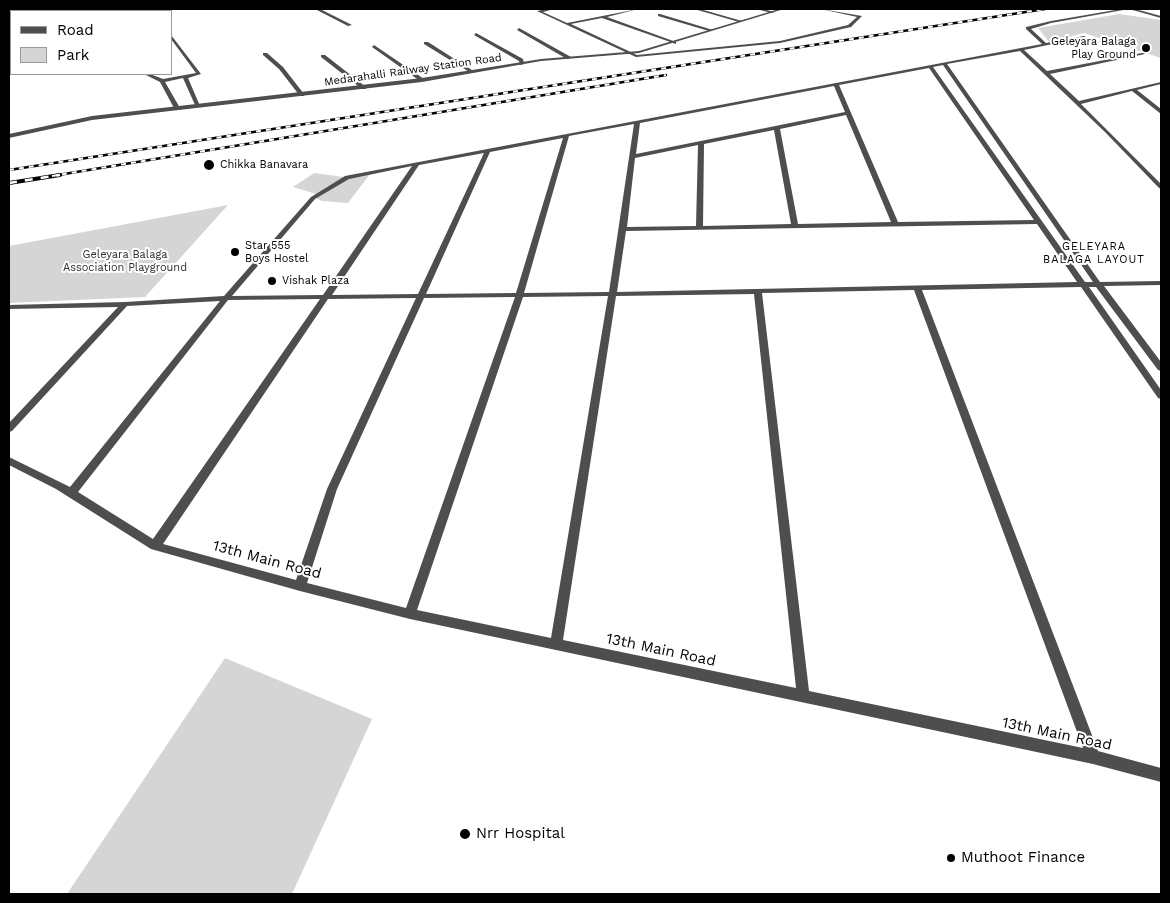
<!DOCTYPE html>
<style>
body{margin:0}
#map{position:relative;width:1170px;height:903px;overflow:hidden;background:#fff;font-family:"Work Sans",sans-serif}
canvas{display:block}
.frame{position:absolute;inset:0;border:10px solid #000;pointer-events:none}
.legend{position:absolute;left:10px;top:10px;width:162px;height:65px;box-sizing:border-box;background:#fff;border:1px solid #999;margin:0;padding:6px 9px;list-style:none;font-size:15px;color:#000}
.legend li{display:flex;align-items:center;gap:10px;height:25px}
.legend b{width:25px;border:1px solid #999}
</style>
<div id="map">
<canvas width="1170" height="903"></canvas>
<div class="frame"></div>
<ul class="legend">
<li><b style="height:6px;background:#4e4e4e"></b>Road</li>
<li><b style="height:14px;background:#d5d5d5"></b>Park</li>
</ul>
</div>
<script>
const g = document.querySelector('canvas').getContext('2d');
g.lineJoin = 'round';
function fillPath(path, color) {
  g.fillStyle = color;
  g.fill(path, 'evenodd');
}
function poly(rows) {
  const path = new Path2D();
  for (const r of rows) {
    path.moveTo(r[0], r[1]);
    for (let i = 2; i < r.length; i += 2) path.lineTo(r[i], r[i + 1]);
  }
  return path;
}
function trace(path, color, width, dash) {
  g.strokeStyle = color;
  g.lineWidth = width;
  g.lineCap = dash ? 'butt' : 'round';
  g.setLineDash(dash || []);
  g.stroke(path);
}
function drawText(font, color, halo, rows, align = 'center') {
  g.font = font + ' "Work Sans",sans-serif';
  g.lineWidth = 4;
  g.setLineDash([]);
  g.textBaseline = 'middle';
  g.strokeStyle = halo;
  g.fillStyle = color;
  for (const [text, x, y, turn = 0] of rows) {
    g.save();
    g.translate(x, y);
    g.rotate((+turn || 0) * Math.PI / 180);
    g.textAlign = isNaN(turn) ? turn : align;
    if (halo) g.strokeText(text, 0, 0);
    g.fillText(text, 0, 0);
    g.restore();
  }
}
const green = poly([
 [1119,14,1161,20,1161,58,1084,33,1049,42,1038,28],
 [314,173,344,177,316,194,293,187],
 [370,174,348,203,322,201,316,198,349,178],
 [228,205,145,297,9,303,9,246],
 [225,658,372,719,292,894,67,894]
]);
const minor = poly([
 [315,9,320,9,352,25,348,26,315,9],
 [546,9,554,9,543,12,567,23,638,9,607,17,676,42,676,44,602,18,571,24,637,55,780,41,848,25,857,17,821,9,862,16,851,27,780,43,636,57,537,11,546,9],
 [694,9,700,9,742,21,739,22,694,9],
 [756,9,763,9,774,12,772,13,756,9],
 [1121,9,1135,9,1161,16,1161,18,1129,9,1051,23,1031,29,1046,43,1084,36,1086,37,1024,50,1047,71,1147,52,1145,54,1050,74,1079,101,1161,82,1161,84,1137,90,1161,109,1161,114,1132,91,1081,104,1161,184,1161,189,1159,188,1105,132,1020,51,947,64,1100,282,1161,281,1161,285,1104,286,1161,362,1161,371,1158,370,1096,287,1089,287,1161,390,1161,399,1158,398,1081,287,922,290,1098,751,1161,768,1161,782,1093,764,410,619,300,591,151,549,56,489,9,465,9,457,70,487,220,301,127,306,12,431,9,432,9,423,118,307,9,309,9,305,125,302,224,296,311,197,345,176,1042,44,1026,29,1026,27,1051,21,1121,9],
 [943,65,1093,282,1085,282,933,67,943,65],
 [929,68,1034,220,898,222,839,85,929,68],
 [834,86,845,112,636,154,640,123,834,86],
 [846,115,891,222,798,224,780,129,846,115],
 [634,124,609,292,524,293,569,136,634,124],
 [774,130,791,224,703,226,704,144,774,130],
 [563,138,516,293,426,294,490,152,563,138],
 [698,145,696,226,627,227,635,158,698,145],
 [484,153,418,294,332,295,419,165,484,153],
 [412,166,323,295,232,296,315,199,349,179,412,166],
 [1037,224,1077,282,617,292,626,231,1037,224],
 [914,290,1083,748,809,691,762,293,914,290],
 [754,294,796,688,563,640,616,296,754,294],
 [608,296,551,638,417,610,523,297,608,296],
 [515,297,406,608,307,583,337,489,424,298,515,297],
 [416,298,327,489,296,580,163,544,328,299,416,298],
 [320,299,153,539,78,492,228,300,320,299],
 [658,14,660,14,713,30,709,31,658,16,658,14],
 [519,28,571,57,571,58,567,59,517,30,519,28],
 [476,33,523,59,524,64,520,65,519,61,474,35,476,33],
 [171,35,201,74,188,78,200,106,195,105,183,78,165,82,180,108,177,110,174,108,160,82,144,74,150,74,163,79,196,73,171,39,171,35],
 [424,42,428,42,475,72,471,73,424,44,424,42],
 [374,45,424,79,424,81,420,81,372,47,374,45],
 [263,53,267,53,283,67,304,94,304,96,300,96,279,69,263,55,263,53],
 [321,55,325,55,366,87,366,89,362,89,321,57,321,55]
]);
const tertiary = poly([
 [779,9,784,9,639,53,541,61,422,82,92,120,9,138,9,134,92,116,422,78,541,59,639,51,779,9]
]);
const railFar1 = poly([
 [9,170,1045,9],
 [52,176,666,75]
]);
const rail = poly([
 [9,183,60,175]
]);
const markers = [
 [1146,48,5,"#000"],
 [209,165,6,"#000"],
 [235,252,5,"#000"],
 [272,281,5,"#000"],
 [465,834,6,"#000"],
 [951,858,5,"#000"]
];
const farPoinames = [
 ["Geleyara Balaga",1136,42,"right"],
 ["Play Ground",1136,55,"right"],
 ["Chikka Banavara",220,165],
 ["Star 555",245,246],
 ["Boys Hostel",245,259],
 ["Vishak Plaza",282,281]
];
const farStreetnames = [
 ["Medarahalli Railway Station Road",413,70,-8]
];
const farNeighbourhoodnames = [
 ["GELEYARA",1094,247],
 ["BALAGA LAYOUT",1094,260]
];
const farParknames = [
 ["Geleyara Balaga",125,255],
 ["Association Playground",125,268]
];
const nearStreetnames = [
 ["13th Main Road",267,560,15],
 ["13th Main Road",661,650,12],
 ["13th Main Road",1057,734,12]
];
const nearPoinames = [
 ["Nrr Hospital",476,834],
 ["Muthoot Finance",961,858]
];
fillPath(green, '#d5d5d5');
fillPath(minor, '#4e4e4e');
fillPath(tertiary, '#4e4e4e');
trace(railFar1, '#000', 2.5);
trace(rail, '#000', 4);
trace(railFar1, '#fff', 2, [5]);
trace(rail, '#fff', 2.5, [8]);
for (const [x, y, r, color] of markers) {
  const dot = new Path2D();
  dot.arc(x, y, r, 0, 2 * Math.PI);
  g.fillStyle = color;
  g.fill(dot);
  trace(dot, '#fff', 2);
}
drawText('11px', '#000', '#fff', farPoinames, 'left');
drawText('11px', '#000', '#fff', farStreetnames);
g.letterSpacing = '1px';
drawText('11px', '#000', '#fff', farNeighbourhoodnames);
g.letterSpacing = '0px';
drawText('11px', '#2c2c2c', '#fff', farParknames);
drawText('15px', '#000', '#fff', nearStreetnames);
drawText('15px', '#000', '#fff', nearPoinames, 'left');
</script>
